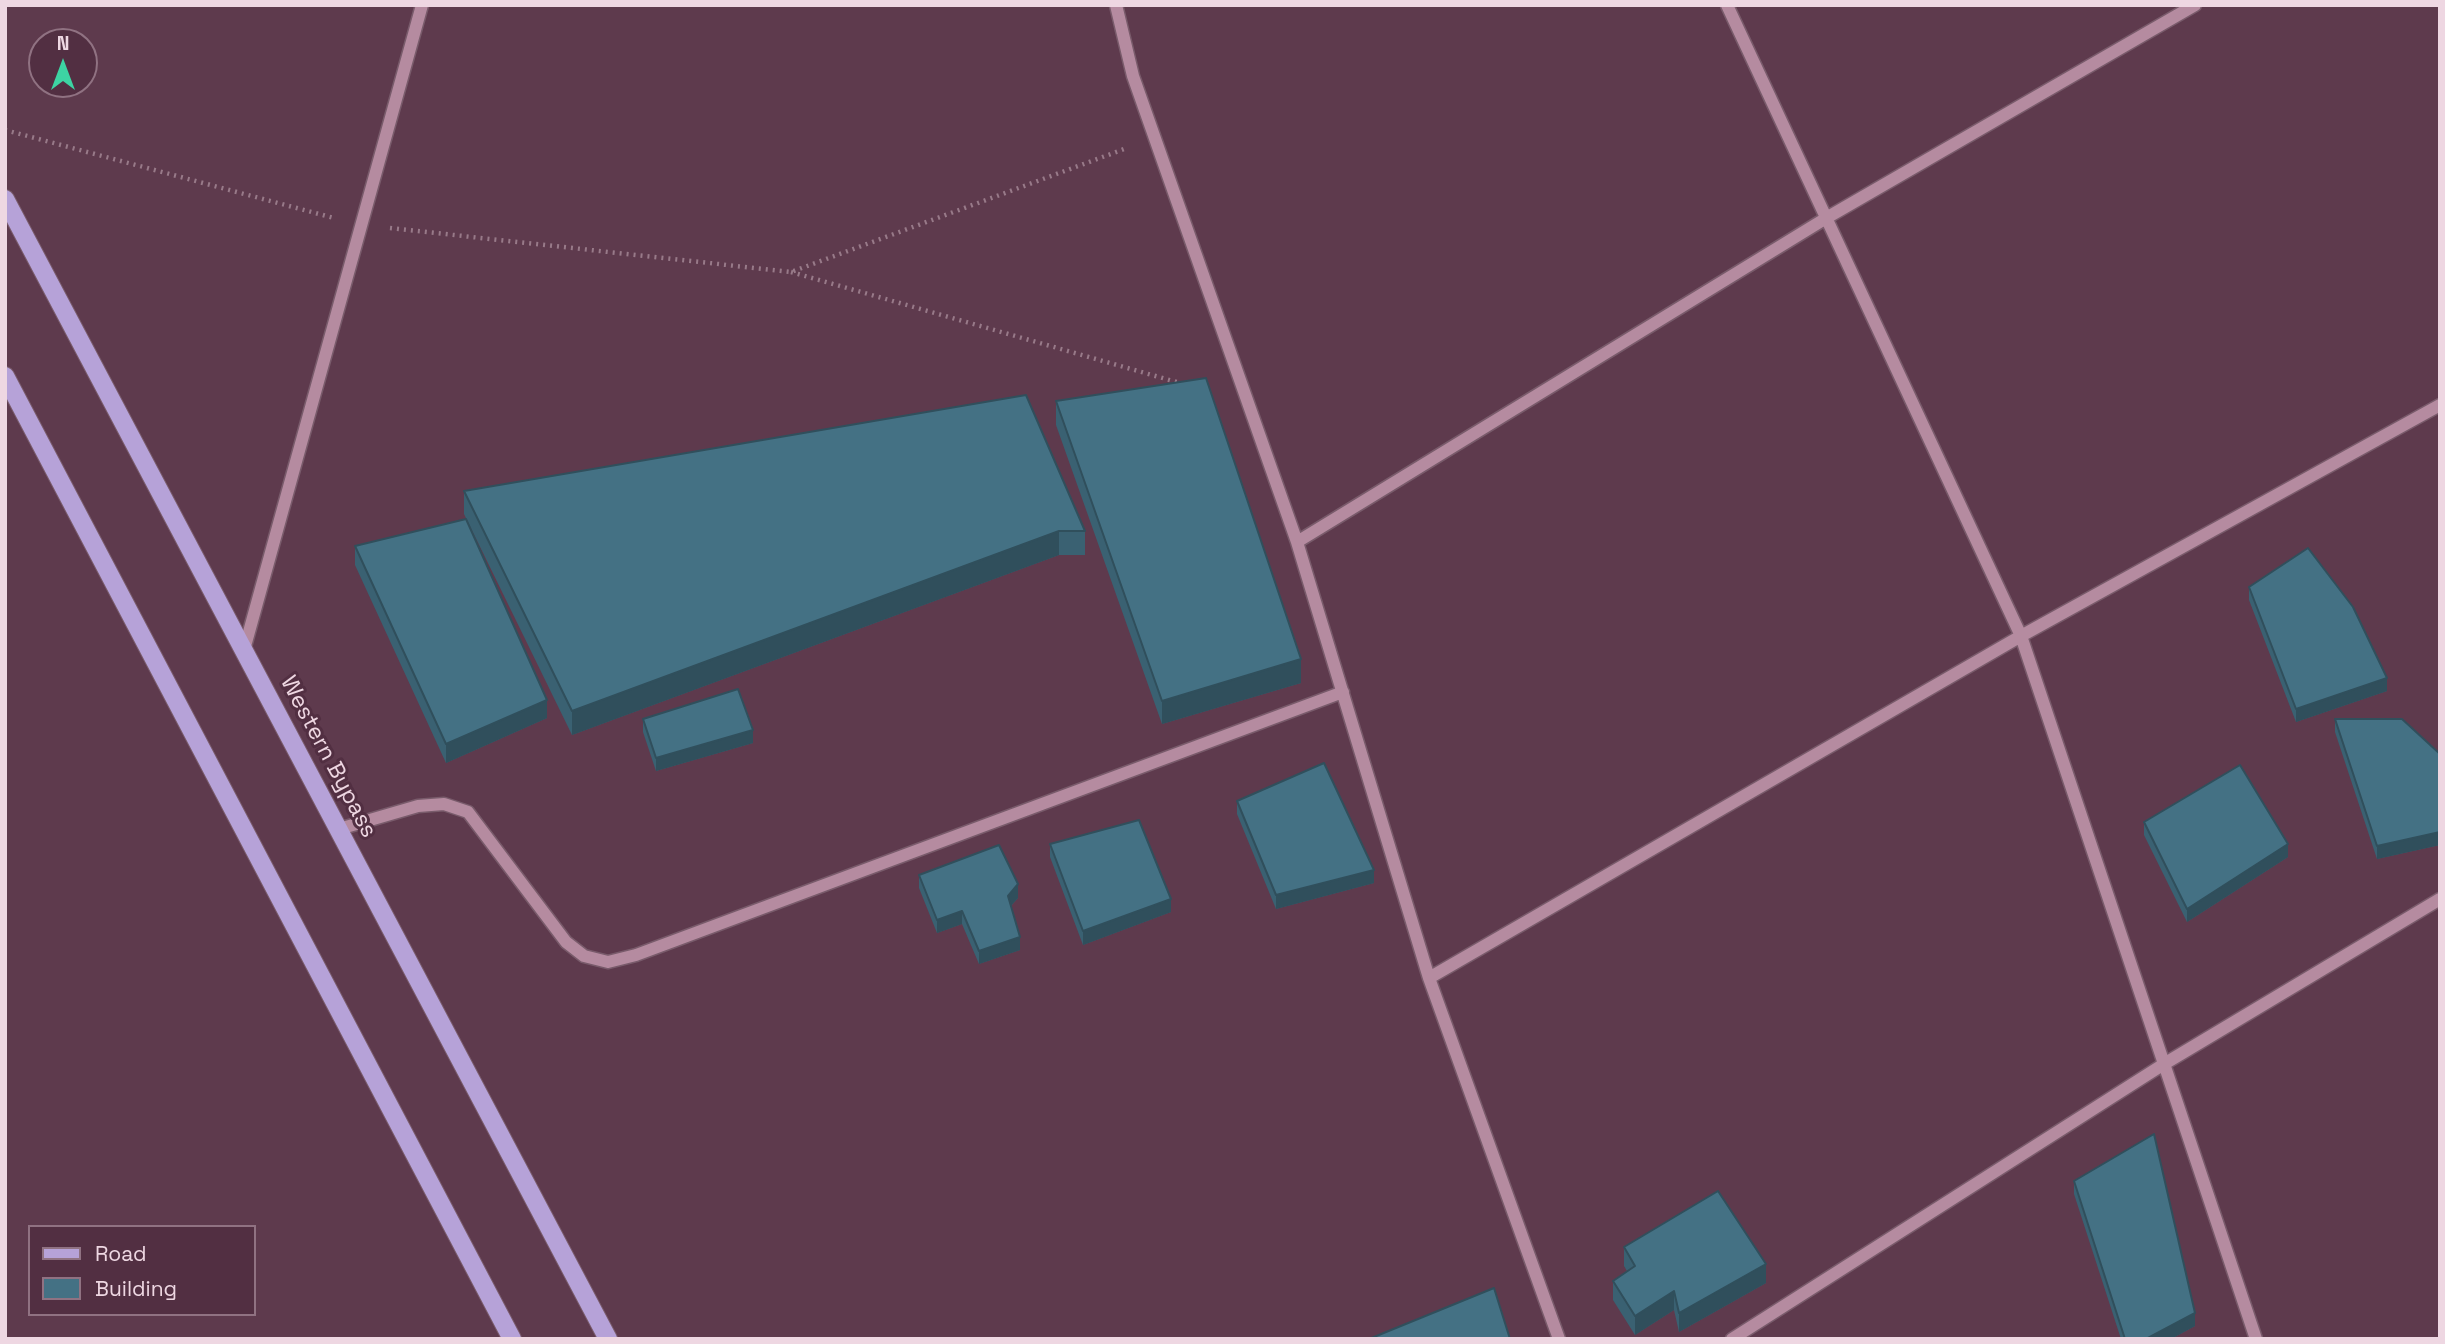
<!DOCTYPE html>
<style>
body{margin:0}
#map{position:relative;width:2445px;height:1344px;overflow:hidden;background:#5e3a4d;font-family:"Space Grotesk",sans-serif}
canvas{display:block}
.frame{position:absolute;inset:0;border:7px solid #eed7e2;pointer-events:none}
.legend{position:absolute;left:28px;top:1225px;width:228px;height:91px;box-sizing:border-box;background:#522f42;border:2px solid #907282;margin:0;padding:9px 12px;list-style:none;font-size:21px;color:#eed7e2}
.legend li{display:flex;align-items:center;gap:14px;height:35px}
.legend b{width:35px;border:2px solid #907282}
.north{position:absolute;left:28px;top:28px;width:70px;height:70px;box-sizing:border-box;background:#522f42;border:2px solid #907282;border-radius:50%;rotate:0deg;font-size:19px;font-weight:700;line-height:28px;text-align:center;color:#eed7e2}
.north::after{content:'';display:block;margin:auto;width:24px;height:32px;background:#3dd4a3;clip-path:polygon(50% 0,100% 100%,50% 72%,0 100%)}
</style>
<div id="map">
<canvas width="2445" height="1344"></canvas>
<div class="frame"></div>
<ul class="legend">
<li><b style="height:9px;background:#b6a2d8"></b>Road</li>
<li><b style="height:19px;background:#447184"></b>Building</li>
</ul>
<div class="north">N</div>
</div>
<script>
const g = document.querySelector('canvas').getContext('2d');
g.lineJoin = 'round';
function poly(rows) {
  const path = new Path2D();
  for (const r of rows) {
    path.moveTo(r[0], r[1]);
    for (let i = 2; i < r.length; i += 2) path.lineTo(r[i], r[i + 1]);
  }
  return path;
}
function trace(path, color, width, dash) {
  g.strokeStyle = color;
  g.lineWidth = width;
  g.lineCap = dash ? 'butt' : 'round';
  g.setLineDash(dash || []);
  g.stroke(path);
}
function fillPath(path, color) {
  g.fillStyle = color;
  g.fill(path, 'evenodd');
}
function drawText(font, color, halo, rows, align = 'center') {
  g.font = font + ' "Space Grotesk",sans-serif';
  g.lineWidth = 6;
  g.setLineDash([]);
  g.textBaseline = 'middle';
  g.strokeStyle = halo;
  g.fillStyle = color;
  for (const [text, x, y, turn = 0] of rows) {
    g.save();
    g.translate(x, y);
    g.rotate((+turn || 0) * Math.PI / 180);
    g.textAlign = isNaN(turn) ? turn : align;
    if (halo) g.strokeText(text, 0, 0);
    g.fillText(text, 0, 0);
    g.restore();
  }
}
const path = poly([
 [5,130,334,218],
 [390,228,791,272,1127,148],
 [791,272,1180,383]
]);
const minor = poly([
 [1116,5,1133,76,1297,542,1429,978,1559,1339],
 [1727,5,2021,636,2256,1339],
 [1297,542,1828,217,2195,5],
 [244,650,422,5],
 [339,829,418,806,444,804,468,812,566,942,584,956,608,962,636,955,1343,692],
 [1429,978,2021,636,2440,405],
 [1732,1339,2164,1064,2440,899]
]);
const major = poly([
 [5,199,608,1339],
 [5,376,512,1339]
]);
const wall = poly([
 [1056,401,1301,683,1162,724,1056,425],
 [464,491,1085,531,1085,555,1059,555,572,735,464,514],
 [355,546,547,718,446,763,355,565],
 [2249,587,2387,691,2296,722,2249,600],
 [643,719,753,743,656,771,643,732],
 [2335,719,2440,754,2440,845,2377,859,2335,732],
 [1237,801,1374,883,1276,909,1237,814],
 [2144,822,2288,857,2187,922,2144,835],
 [1050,844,1171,912,1083,945,1050,857],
 [919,875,1018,898,1011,906,1020,950,979,964,962,924,937,933,919,888],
 [2074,1181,2195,1326,2171,1339,2121,1339,2074,1194],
 [1624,1247,1766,1283,1679,1332,1674,1310,1635,1335,1613,1300,1613,1281,1627,1271,1624,1266]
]);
const shadedWall = poly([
 [1059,531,1059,555,572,735,572,711],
 [1301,659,1301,683,1162,724,1162,701],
 [2387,678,2387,691,2296,722,2296,709],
 [547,700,547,718,446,763,446,744],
 [753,730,753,743,656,771,656,758],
 [2440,832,2440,845,2377,859,2377,846],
 [2288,844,2288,857,2187,922,2187,909],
 [1374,870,1374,883,1276,909,1276,895],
 [1018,884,1018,898,1008,909,1008,896],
 [1171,899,1171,912,1083,945,1083,931],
 [962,911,962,924,937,933,937,920],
 [1020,937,1020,950,979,964,979,951],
 [1766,1264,1766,1283,1679,1332,1679,1313],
 [1674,1291,1674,1310,1635,1335,1635,1316],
 [2195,1313,2195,1326,2171,1339,2146,1339]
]);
const building = poly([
 [1206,378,1301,659,1162,701,1056,401,1206,378],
 [1026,395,1085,531,1059,531,572,711,464,491,1026,395],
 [466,519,547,700,446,744,355,546,466,519],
 [2308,548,2353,607,2387,678,2296,709,2249,587,2308,548],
 [738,689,753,730,656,758,643,719,738,689],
 [2335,719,2402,719,2440,754,2440,832,2377,846,2335,719],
 [1324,763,1374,870,1276,895,1237,801,1324,763],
 [2240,765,2288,844,2187,909,2144,822,2240,765],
 [1139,820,1171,899,1083,931,1050,844,1139,820],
 [999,845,1018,884,1008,896,1020,937,979,951,962,911,937,920,919,875,999,845],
 [2154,1134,2195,1313,2146,1339,2125,1339,2074,1181,2154,1134],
 [1718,1191,1766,1264,1679,1313,1674,1291,1635,1316,1613,1281,1635,1266,1624,1247,1718,1191],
 [1494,1288,1510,1339,1369,1339,1494,1288]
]);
const streetNames = [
 ["Western Bypass",328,757,62]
];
trace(minor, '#795b6b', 15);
trace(major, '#795b6b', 20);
trace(path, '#987a89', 4.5, [2, 5]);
trace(minor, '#b58ba0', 12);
trace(major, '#b6a2d8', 18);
fillPath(wall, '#3a6172');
fillPath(shadedWall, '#304f5c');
fillPath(building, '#447184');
trace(building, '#304f5c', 2);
drawText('23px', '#eed7e2', '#522f42', streetNames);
</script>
